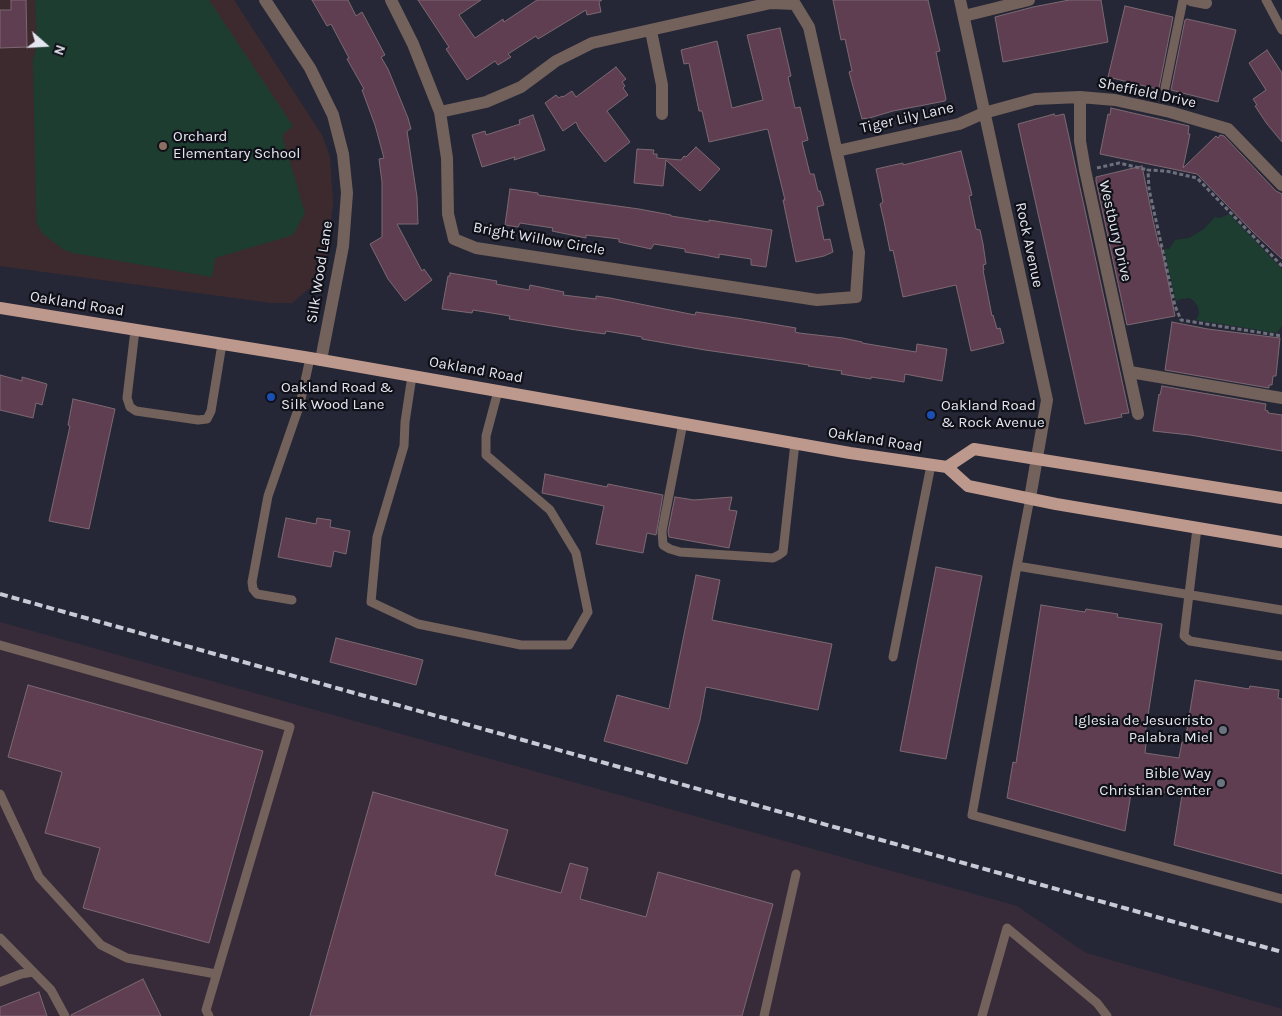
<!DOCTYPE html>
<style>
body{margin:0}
#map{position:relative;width:1282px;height:1016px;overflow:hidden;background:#262736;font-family:Karla,sans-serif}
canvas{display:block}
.north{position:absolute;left:20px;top:20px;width:50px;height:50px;-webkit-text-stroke:4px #101118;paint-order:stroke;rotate:109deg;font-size:14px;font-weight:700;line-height:20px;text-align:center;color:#e4e6f0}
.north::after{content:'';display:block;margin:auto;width:18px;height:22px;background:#e4e6f0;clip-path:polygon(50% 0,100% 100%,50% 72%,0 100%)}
</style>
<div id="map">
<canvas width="1282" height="1016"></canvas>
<div class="north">N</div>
</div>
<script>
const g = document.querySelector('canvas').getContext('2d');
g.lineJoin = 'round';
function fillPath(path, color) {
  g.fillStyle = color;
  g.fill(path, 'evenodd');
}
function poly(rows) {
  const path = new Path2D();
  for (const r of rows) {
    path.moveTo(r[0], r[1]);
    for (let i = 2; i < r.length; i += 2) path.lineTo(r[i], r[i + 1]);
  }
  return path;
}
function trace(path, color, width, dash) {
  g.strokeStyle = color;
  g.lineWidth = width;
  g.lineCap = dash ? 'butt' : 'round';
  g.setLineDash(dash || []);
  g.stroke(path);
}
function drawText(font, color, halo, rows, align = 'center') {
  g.font = font + ' Karla,sans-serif';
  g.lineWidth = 4.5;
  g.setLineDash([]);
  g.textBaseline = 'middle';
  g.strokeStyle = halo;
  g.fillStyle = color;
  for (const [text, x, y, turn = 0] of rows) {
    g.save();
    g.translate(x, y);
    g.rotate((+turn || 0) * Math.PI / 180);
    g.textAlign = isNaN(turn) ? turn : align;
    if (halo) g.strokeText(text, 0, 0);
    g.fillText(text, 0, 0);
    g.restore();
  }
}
const commercial = poly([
 [0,622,1017,906,1086,953,1282,1009,1282,1016,0,1016]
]);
const education = poly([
 [0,0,234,0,322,135,330,157,333,203,326,264,311,287,292,303,271,303,0,266]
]);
const green = poly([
 [35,0,209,0,293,126,282,135,305,213,293,235,215,258,212,277,73,253,64,250,42,233,37,224,36,210,33,60,37,44],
 [1229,214,1282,269,1282,326,1277,333,1196,320,1199,314,1198,307,1194,301,1189,298,1181,299,1176,301,1164,249,1169,249,1175,240,1189,238,1204,229,1215,217,1220,218]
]);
const building = poly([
 [11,0,26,0,27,47,0,48,0,10,11,10,11,0],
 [312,0,348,0,356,16,362,12,385,55,381,57,388,69,408,118,411,129,407,131,417,197,418,224,397,224,422,271,424,269,432,280,405,301,388,279,370,244,382,237,382,182,379,159,384,158,375,125,362,90,364,89,347,59,349,58,331,24,327,26,312,0],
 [418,0,481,0,459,15,475,38,503,19,504,22,537,0,602,0,599,2,601,12,587,15,586,10,538,39,536,36,508,54,511,57,498,65,495,61,467,80,446,49,449,47,418,0],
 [833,0,928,0,940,51,936,52,946,99,945,101,893,111,866,119,866,118,862,119,849,72,852,71,845,39,841,40,833,0],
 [1069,0,1101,0,1108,42,1003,62,995,17,1033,7,1069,0],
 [1125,6,1173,17,1159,88,1157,89,1108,77,1125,6],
 [1187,19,1236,30,1218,102,1171,90,1185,20,1187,19],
 [780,28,791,76,788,77,795,108,800,107,808,140,802,142,810,174,814,174,818,191,820,191,824,205,817,207,824,240,830,239,833,252,824,256,796,262,783,200,785,200,768,130,767,129,709,142,702,111,699,111,689,63,684,64,681,50,717,41,732,108,763,100,747,35,780,28],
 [1267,50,1282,73,1282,142,1267,124,1255,106,1257,105,1253,99,1266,90,1249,63,1267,50],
 [616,67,626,79,622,82,625,86,623,88,628,95,607,111,630,142,605,162,579,129,576,122,563,131,545,103,556,95,559,98,562,96,563,97,572,91,576,97,616,67],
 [1111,108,1189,126,1188,134,1190,134,1183,168,1216,136,1218,138,1220,135,1224,136,1276,191,1282,194,1282,259,1253,232,1197,174,1100,154,1108,114,1110,115,1111,108],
 [1054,114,1055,116,1064,114,1129,413,1121,414,1122,417,1085,424,1018,124,1054,114],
 [533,115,545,150,514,160,515,157,482,167,472,135,485,131,486,135,520,124,519,120,533,115],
 [696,147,720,169,700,191,666,160,663,186,634,183,637,149,654,150,653,154,657,154,657,158,681,160,684,156,686,157,696,147],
 [961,151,972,195,969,196,976,229,980,230,983,244,986,264,983,265,984,270,983,270,992,316,993,315,997,329,1000,328,1004,343,971,351,956,285,903,297,893,250,890,251,884,221,880,204,883,202,876,169,903,163,903,165,961,151],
 [1142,166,1153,220,1159,246,1161,246,1175,316,1127,325,1096,181,1096,177,1142,166],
 [510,189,538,193,538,195,639,209,671,215,671,216,709,222,709,220,772,230,766,267,751,265,751,259,719,254,719,258,704,255,685,252,685,249,654,244,651,249,619,242,619,239,586,235,586,238,552,231,553,228,520,223,518,227,505,225,510,189],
 [450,273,497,281,496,284,529,290,530,285,564,292,563,295,596,299,596,296,610,298,695,315,696,312,743,319,796,328,795,332,799,333,843,338,862,342,862,343,916,352,917,344,947,349,942,381,905,374,904,382,871,377,871,379,841,374,842,371,808,366,809,365,705,350,642,339,642,337,606,331,605,334,576,330,509,319,510,316,473,310,472,313,442,309,448,276,450,276,450,273],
 [1172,322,1208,329,1280,338,1276,376,1273,376,1272,385,1269,385,1269,388,1165,370,1172,322],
 [0,375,22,381,22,377,47,384,42,405,36,403,33,418,0,410,0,375],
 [1162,386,1266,404,1265,410,1268,411,1268,413,1282,415,1282,451,1190,435,1153,431,1159,394,1160,395,1162,386],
 [73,399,115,409,89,529,49,521,70,426,68,425,73,399],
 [545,474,607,487,608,484,663,495,656,535,647,533,643,553,596,544,604,506,542,493,545,474],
 [675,497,694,500,732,497,729,510,737,511,729,548,669,537,668,531,675,497],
 [286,518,316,524,317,518,331,520,330,527,350,531,346,554,334,551,331,567,278,557,286,518],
 [936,567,982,576,946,759,900,751,936,567],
 [696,575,720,580,712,620,832,644,818,710,706,687,700,720,687,764,604,741,617,695,669,709,696,575],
 [1041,605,1085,612,1086,609,1118,614,1117,617,1162,624,1145,735,1147,736,1145,753,1179,758,1182,742,1185,742,1195,680,1249,689,1250,686,1279,690,1278,698,1282,699,1282,874,1174,845,1182,795,1132,787,1125,831,1007,798,1013,762,1016,763,1041,605],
 [336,638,423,660,416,685,330,662,336,638],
 [28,685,263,751,209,943,83,908,100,848,45,833,62,772,8,757,28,685],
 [373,792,508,830,495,875,561,893,570,863,588,868,580,899,646,917,658,872,773,904,742,1016,310,1016,373,792],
 [143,979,161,1016,71,1016,71,1015,143,979],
 [39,992,47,1016,0,1016,0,1007,39,992]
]);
const path = poly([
 [1097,168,1119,163,1148,170],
 [1282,266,1197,178,1166,171,1148,170,1149,189,1175,306,1181,320,1282,336]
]);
const lane = poly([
 [1266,0,1282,30],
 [1165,88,1183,0],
 [135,330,127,398,130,407,136,411,198,420,207,419,211,411,222,344],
 [412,376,405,422,404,446,377,537,371,602,418,624,521,645,569,645,588,612,576,553,550,510,486,455,486,436,498,391],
 [683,423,662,531,663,545,670,549,680,552,773,558,779,555,783,552,795,443],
 [1030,498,1017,566,1282,610],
 [1197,528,1184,636,1190,641,1282,656],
 [1017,566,972,815,1282,899],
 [292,600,257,594,253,589,252,582,268,496,300,404,310,358],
 [0,645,290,727,206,1010,209,1016],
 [893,657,931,465],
 [0,794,39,877,101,945,127,958,216,974],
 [0,938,51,990,65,1016],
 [0,982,21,974,33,972],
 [764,1016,796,874],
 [982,1016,1007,928,1097,1003,1107,1016]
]);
const street = poly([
 [265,0,310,68,333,115,343,154,347,193,343,246,321,360],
 [391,0,413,44,440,112],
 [960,0,1047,400,1030,498],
 [1191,0,1206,3],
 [771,3,795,4,809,27,859,252,856,297,817,300,476,248,454,239,448,214,447,158,440,112,486,102,521,87,556,61,592,43,771,3],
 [964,16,1029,0],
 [651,31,662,85,662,114],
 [1080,97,1080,141,1085,170,1138,414],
 [837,151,959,124,984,113,1035,99,1080,97,1115,100,1170,112,1228,129,1282,185],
 [1130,372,1282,398]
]);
const primary = poly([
 [0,308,310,358,850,453,947,467,968,486,1056,504,1282,542],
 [947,467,974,449,1282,498]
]);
const rail = poly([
 [0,594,1282,952]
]);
const markers = [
 [163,146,5,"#8d6e63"],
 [271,397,5,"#1a4fb4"],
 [931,415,5,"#1a4fb4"],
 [1223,730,5,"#6b7280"],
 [1221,783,5,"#6b7280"]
];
const streetNames = [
 ["Sheffield Drive",1147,93,12],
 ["Tiger Lily Lane",907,118,-13],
 ["Westbury Drive",1115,231,77],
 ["Bright Willow Circle",539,239,10],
 ["Rock Avenue",1029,245,78],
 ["Silk Wood Lane",320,272,-81],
 ["Oakland Road",77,304,9],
 ["Oakland Road",476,370,10],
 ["Oakland Road",875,440,9]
];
const poiNames = [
 ["Orchard",173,137],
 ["Elementary School",173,154],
 ["Oakland Road &",281,388],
 ["Silk Wood Lane",281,405],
 ["Oakland Road",941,406],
 ["& Rock Avenue",941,423],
 ["Iglesia de Jesucristo",1213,721,"right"],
 ["Palabra Miel",1213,738,"right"],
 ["Bible Way",1211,774,"right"],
 ["Christian Center",1211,791,"right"]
];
fillPath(commercial, '#382b39');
fillPath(education, '#3d2a2f');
fillPath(green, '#1c3d2f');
fillPath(building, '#603e51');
trace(building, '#7b6972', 1);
trace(path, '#6f707e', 3, [4, 2.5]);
trace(lane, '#73615b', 9);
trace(street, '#73615b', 12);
trace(primary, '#bd998d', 12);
trace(rail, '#c8cad5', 4, [8, 4]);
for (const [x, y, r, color] of markers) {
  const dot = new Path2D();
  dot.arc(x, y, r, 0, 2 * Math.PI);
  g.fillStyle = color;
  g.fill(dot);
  trace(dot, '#101118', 2);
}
drawText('15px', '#e4e6f0', '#101118', streetNames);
drawText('15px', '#e4e6f0', '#101118', poiNames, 'left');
</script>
